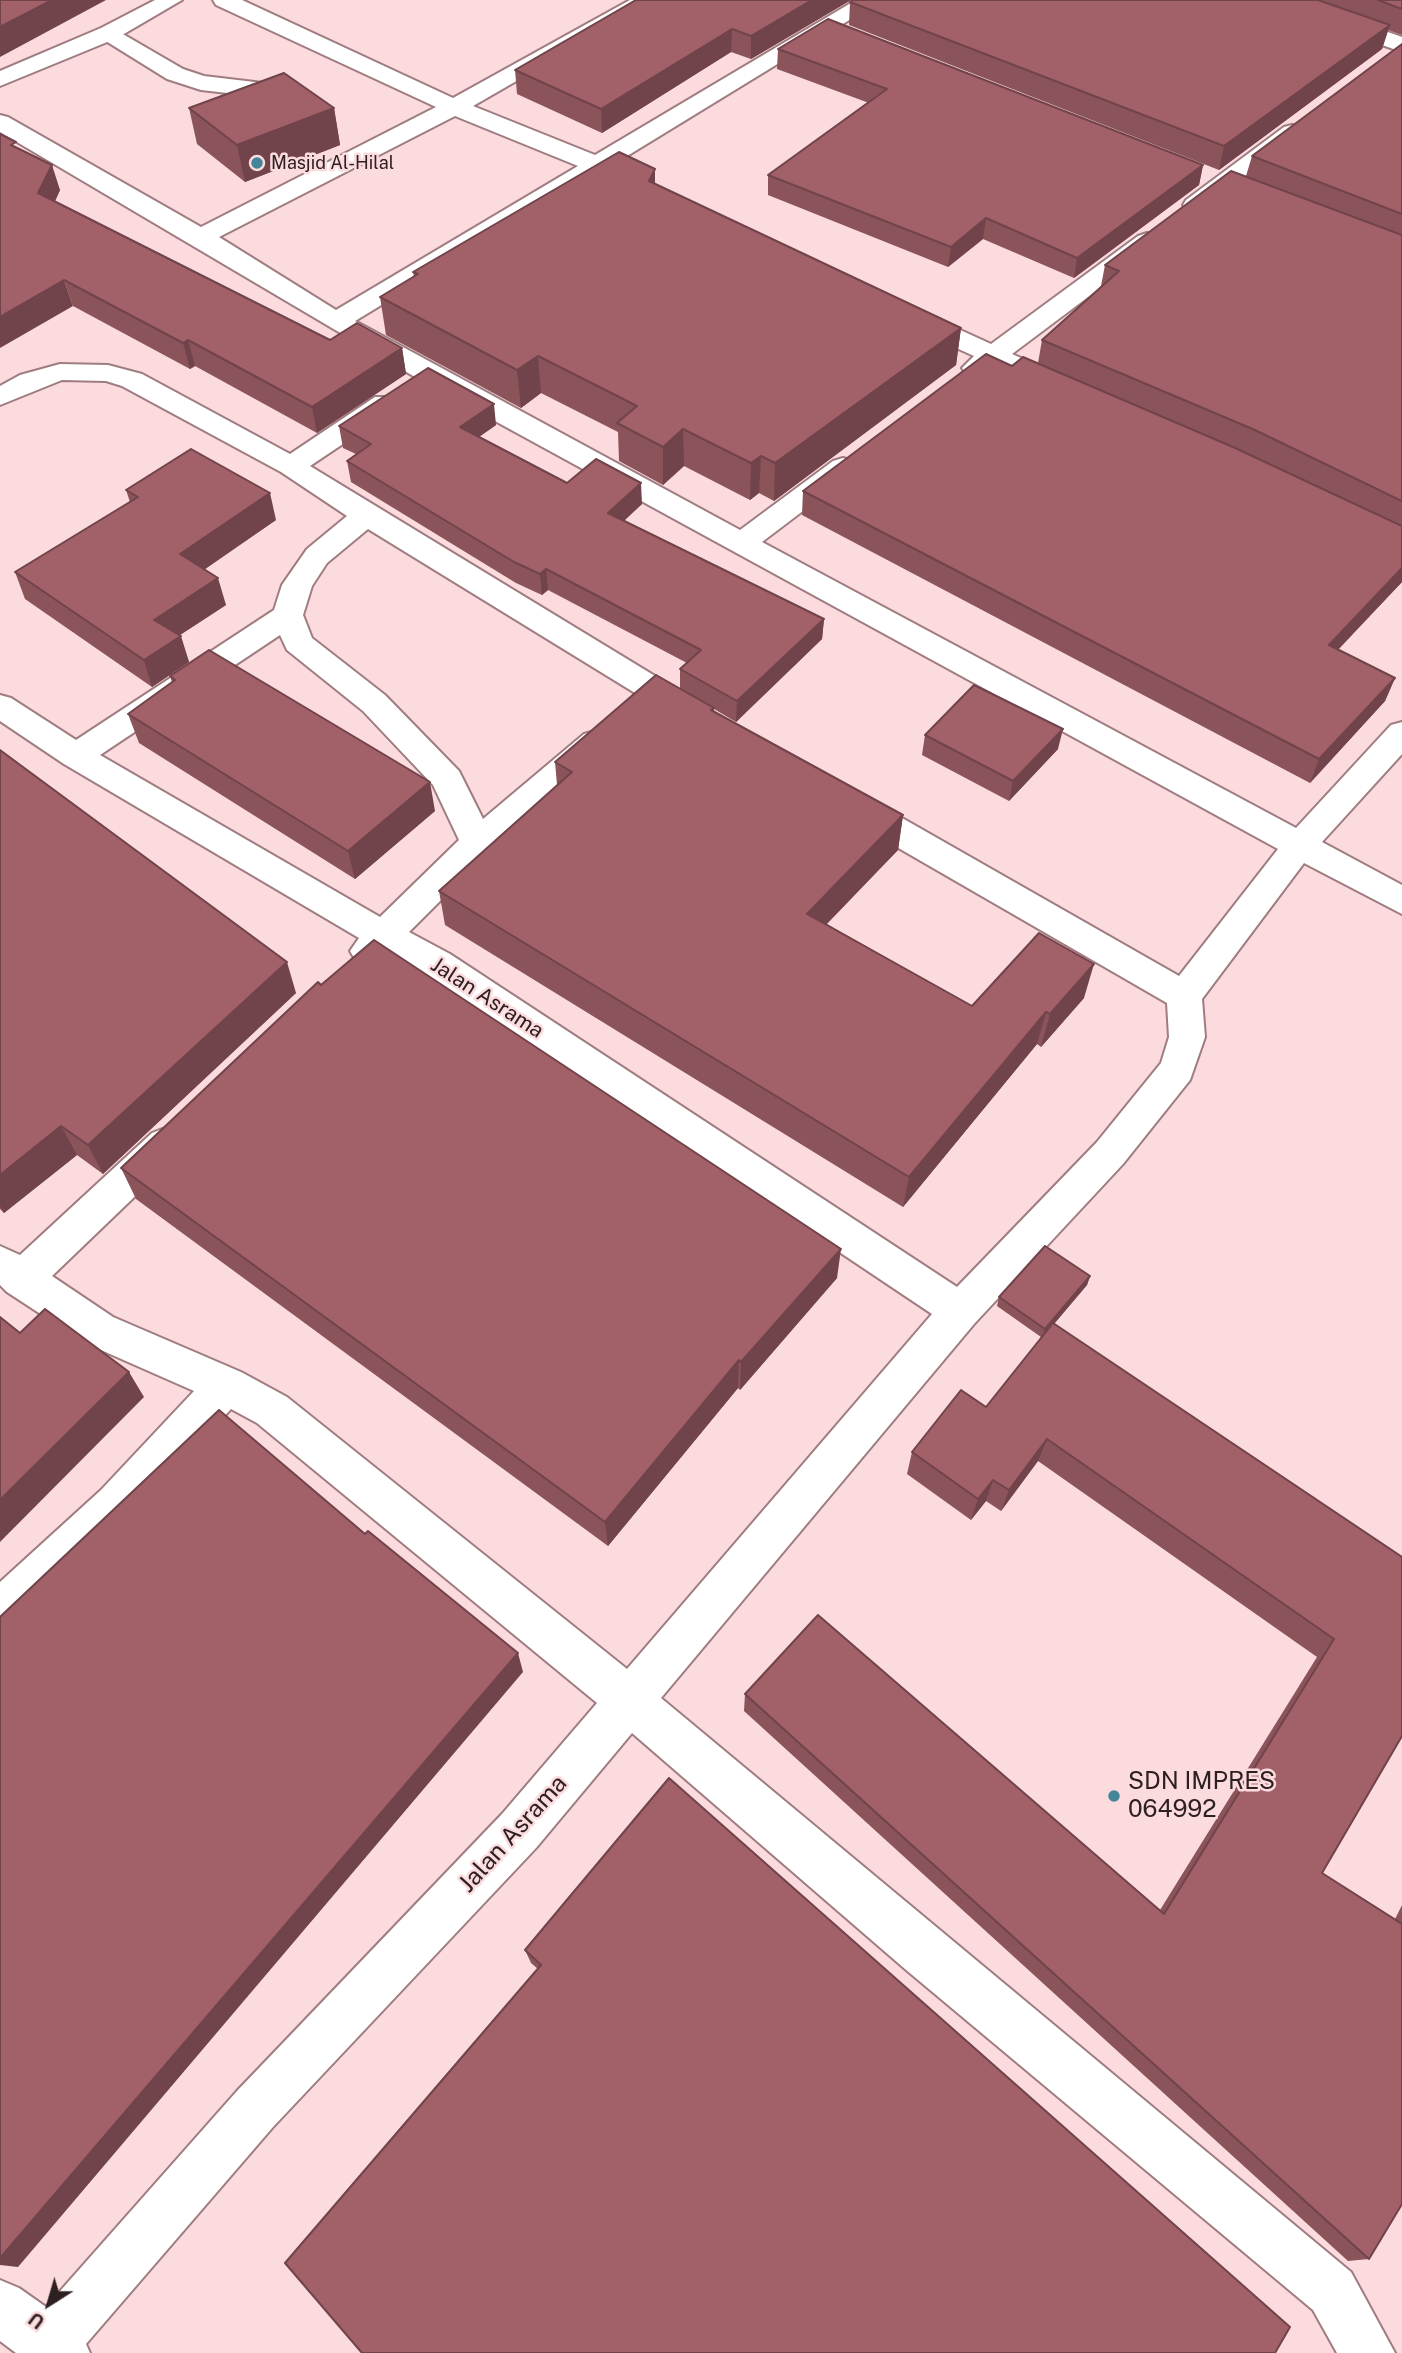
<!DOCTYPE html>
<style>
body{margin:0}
#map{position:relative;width:1402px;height:2353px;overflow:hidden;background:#fbdbde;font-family:"Public Sans",sans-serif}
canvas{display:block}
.north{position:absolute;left:14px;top:2269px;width:70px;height:70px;-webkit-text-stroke:5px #fbdbde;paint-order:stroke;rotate:217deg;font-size:19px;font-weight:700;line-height:28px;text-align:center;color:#2e2021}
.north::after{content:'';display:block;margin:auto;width:24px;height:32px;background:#2e2021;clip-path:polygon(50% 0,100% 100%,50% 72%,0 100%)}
</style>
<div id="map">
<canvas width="1402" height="2353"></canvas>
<div class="north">U</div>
</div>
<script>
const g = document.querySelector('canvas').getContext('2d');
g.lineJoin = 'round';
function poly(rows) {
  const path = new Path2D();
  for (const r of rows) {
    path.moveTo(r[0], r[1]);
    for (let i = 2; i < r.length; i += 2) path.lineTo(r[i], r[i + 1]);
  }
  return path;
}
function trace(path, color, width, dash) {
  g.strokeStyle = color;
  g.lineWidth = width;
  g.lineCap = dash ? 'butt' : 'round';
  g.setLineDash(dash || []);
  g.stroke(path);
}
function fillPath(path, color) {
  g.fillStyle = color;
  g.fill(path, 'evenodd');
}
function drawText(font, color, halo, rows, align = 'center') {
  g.font = font + ' "Public Sans",sans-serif';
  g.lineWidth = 5;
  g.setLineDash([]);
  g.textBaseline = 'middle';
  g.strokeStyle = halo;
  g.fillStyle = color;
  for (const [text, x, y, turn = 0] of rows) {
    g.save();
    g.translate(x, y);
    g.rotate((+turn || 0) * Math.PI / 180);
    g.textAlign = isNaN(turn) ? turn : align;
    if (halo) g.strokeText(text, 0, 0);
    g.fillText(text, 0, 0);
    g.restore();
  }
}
const minor = poly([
 [213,0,242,0,453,98,630,0,657,0,473,106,595,155,856,0,882,0,614,164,653,183,656,188,653,193,635,193,597,174,355,321,740,530,833,461,843,458,853,461,857,467,853,473,762,542,1296,828,1391,725,1402,722,1402,754,1322,842,1402,885,1402,914,1304,863,1202,999,1205,1037,1190,1080,1123,1164,974,1324,661,1698,1351,2272,1395,2353,1337,2353,1313,2310,905,1969,632,1733,536,1848,273,2127,86,2344,90,2353,16,2353,0,2341,0,2280,19,2288,46,2307,237,2091,502,1814,597,1703,257,1423,231,1409,131,1518,16,1627,0,1634,0,1582,101,1490,194,1391,85,1343,7,1292,0,1285,0,1246,20,1255,152,1133,165,1128,178,1133,184,1144,178,1155,52,1276,113,1317,241,1372,287,1397,627,1669,932,1314,424,974,388,953,380,961,368,965,356,961,350,951,359,938,64,764,0,721,0,695,11,698,76,740,274,610,282,585,307,549,347,516,281,472,122,386,106,381,62,380,0,405,0,386,20,375,60,364,108,365,142,374,290,454,375,397,395,397,399,403,395,409,310,466,701,704,706,712,701,720,690,723,679,720,368,529,327,563,312,586,303,615,312,638,385,695,459,771,483,819,584,734,595,731,606,734,611,742,606,750,489,852,409,932,450,954,957,1287,1097,1142,1161,1063,1169,1037,1167,1003,843,816,838,807,843,798,855,795,867,798,1179,976,1278,849,420,380,0,132,0,115,8,117,201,227,436,107,216,5,213,0],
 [455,116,578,166,336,310,219,237,455,116],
 [280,635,287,650,363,711,433,785,459,840,380,917,100,755,280,635],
 [1265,0,1297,0,1402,37,1402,52,1268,5,1265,0],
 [109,26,183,69,204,76,288,86,296,88,300,93,296,98,288,100,201,90,167,79,101,38,98,33,109,26],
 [1292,125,1300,127,1304,132,1300,137,1204,210,1186,210,1183,205,1186,200,1284,127,1292,125],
 [1147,233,1156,236,1160,241,1156,246,1012,354,1071,380,1075,386,1071,392,1051,392,996,366,986,374,966,374,962,368,974,356,903,324,899,318,903,312,921,312,991,344,1138,236,1147,233]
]);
const major = poly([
 [155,0,182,0,117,38,0,86,0,71,101,28,155,0]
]);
const wall = poly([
 [636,0,851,0,751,59,731,52,602,133,517,94,515,70],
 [853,0,1402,0,1402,35,1388,30,1382,49,1219,170,849,25,850,2],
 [1402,44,1402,582,1338,649,1395,678,1385,701,1310,783,802,515,803,491,1012,366,1038,363,1042,340,1101,286,1105,265,1246,176,1252,156],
 [778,49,1203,165,1199,185,1074,278,983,239,948,267,768,195,768,175,869,103,777,69],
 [189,108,334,108,340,145,245,182,197,144],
 [18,148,60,190,55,201,330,340,402,348,406,374,317,433,195,366,190,369,73,306],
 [655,184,961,328,956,365,774,501,759,493,750,500,684,466,663,485,619,461,618,432,541,393,521,408,386,335,380,297,414,277,413,272],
 [496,425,479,437,567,483,642,504,624,521,824,619,822,639,736,722,714,709,714,711,903,815,898,850,827,924,972,1006,1084,998,1041,1047,1037,1044,903,1207,445,925,439,891,557,785,555,762,680,689,680,669,687,663,548,590,542,595,516,583,351,482,347,461,356,454,343,448,339,426],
 [126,490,276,520,204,569,226,605,180,635,189,662,152,687,25,599,15,572,130,502],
 [170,676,435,811,355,879,139,743,128,714,172,682],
 [925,735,1058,749,1009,801,922,755],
 [0,750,296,993,103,1174,77,1155,4,1213,0,1209],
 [121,1168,837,1278,740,1390,738,1388,608,1546,136,1199],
 [1090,1276,1087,1285,1054,1324,1402,1557,1322,1873,1395,1919,1402,1905,1402,2204,1369,2259,1348,2261,744,1711,745,1694,1160,1910,1317,1657,1038,1461,1001,1511,986,1501,971,1520,907,1474,912,1452,986,1407,1041,1337,997,1306,999,1297],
 [525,1950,1275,2353,538,1969,531,1963]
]);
const shadedWall = poly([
 [52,0,106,0,0,57,0,27],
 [812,0,851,0,751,59,751,36],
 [1390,25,1382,49,1219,170,1224,146],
 [732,29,731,52,602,133,601,109],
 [334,108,340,145,245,182,237,145],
 [52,165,60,190,47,219,38,193],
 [1203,165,1199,185,1074,278,1077,258],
 [655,169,655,205,649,181],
 [986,218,983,239,948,267,951,247],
 [64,280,73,306,0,348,0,317],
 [961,328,956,365,774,501,775,463],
 [188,340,195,366,190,369,183,343],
 [402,348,406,374,317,433,312,407],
 [538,356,541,393,521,408,517,370],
 [494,404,496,425,463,448,460,427],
 [683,429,684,466,663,485,663,447],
 [761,456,759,493,750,500,751,463],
 [641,483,642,504,609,534,608,513],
 [270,493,276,520,188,581,180,554],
 [1402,568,1402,582,1320,669,1329,645],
 [546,569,548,590,542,595,540,574],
 [218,578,226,605,163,646,154,620],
 [824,619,822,639,736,722,737,701],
 [181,636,189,662,152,687,144,660],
 [1395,678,1385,701,1310,783,1319,759],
 [1063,729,1058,749,1009,801,1013,781],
 [430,782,435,811,355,879,348,851],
 [903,815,898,850,804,947,807,914],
 [287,962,296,993,103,1174,88,1145],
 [1094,964,1084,998,1041,1047,1050,1014],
 [1046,1012,1037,1044,903,1207,909,1177],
 [61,1126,77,1155,4,1213,0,1206,0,1175],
 [841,1249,837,1278,740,1390,741,1362],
 [1090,1276,1087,1285,1042,1338,1045,1329],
 [739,1360,738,1388,608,1546,605,1522],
 [129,1372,144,1397,0,1542,0,1500],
 [1047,1439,1038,1461,1001,1511,1009,1490],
 [993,1480,986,1501,971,1520,978,1499],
 [518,1653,523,1672,18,2267,0,2265,0,2258]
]);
const building = poly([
 [0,0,52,0,0,27,0,0],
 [636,0,812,0,751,36,732,29,601,109,515,70,636,0],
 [853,0,1318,0,1390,25,1224,146,850,2,853,0],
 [1378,0,1402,0,1402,9,1378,0],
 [828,19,1203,165,1077,258,986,218,951,247,768,175,887,89,778,49,828,19],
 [1402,44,1402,214,1252,156,1402,44],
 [284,73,334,108,237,145,189,108,284,73],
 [0,134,16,142,11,145,52,165,38,193,330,340,357,323,402,348,312,407,188,340,183,343,64,280,0,317,0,134],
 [619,152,655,169,649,181,961,328,775,463,761,456,751,463,683,429,663,447,617,423,637,406,538,356,517,370,380,297,418,274,413,272,619,152],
 [1231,171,1402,235,1402,501,1255,430,1042,340,1119,271,1105,265,1231,171],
 [986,354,1012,366,1023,357,1233,447,1402,526,1402,568,1329,645,1395,678,1319,759,803,491,986,354],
 [428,368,494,404,460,427,567,483,596,459,641,483,608,513,824,619,737,701,680,669,701,650,546,569,540,574,514,562,347,461,371,444,339,426,428,368],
 [191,449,270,493,180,554,218,578,154,620,181,636,144,660,15,572,138,497,126,490,191,449],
 [209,650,430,782,348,851,128,714,175,680,170,676,209,650],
 [656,675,714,708,711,710,903,815,807,914,972,1006,1039,933,1094,964,1050,1014,1046,1012,909,1177,439,891,572,772,555,762,656,675],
 [974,685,1063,729,1013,781,925,735,974,685],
 [0,750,287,962,88,1145,61,1126,0,1175,0,750],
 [374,940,841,1249,741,1362,739,1360,605,1522,121,1168,318,982,321,985,374,940],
 [1045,1246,1090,1276,1045,1329,999,1297,1045,1246],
 [45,1309,129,1372,0,1500,0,1317,20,1333,45,1309],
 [1053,1323,1402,1557,1402,1736,1322,1873,1402,1924,1402,2204,1369,2259,745,1694,818,1615,1164,1914,1334,1639,1047,1439,1009,1490,993,1480,978,1499,912,1452,961,1390,986,1407,1053,1323],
 [219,1410,365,1534,368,1531,518,1653,0,2258,0,1617,219,1410],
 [669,1778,1290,2327,1275,2353,362,2353,285,2263,541,1965,525,1950,669,1778]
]);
const markers = [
 [257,163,7,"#448697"],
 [1114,1796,7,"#448697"]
];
const farPoinames = [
 ["Masjid Al-Hilal",271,163]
];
const streetNames = [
 ["Jalan Asrama",487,998,33]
];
const nearPoinames = [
 ["SDN IMPRES",1128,1782],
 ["064992",1128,1810]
];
const nearStreetnames = [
 ["Jalan Asrama",513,1834,-48]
];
trace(minor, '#9f7c80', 4);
trace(major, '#9f7c80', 4);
fillPath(minor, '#fff');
fillPath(major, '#fff');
fillPath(wall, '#8b535a');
fillPath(shadedWall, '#71434a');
fillPath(building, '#a26069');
trace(building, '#71434a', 2);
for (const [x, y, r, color] of markers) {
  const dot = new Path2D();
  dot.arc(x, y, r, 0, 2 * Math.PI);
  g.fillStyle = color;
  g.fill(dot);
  trace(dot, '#fbdbde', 2.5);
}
drawText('18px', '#2e2021', '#fbdbde', farPoinames, 'left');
drawText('21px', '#2e2021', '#fbdbde', streetNames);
drawText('24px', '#2e2021', '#fbdbde', nearPoinames, 'left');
drawText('24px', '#2e2021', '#fbdbde', nearStreetnames);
</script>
